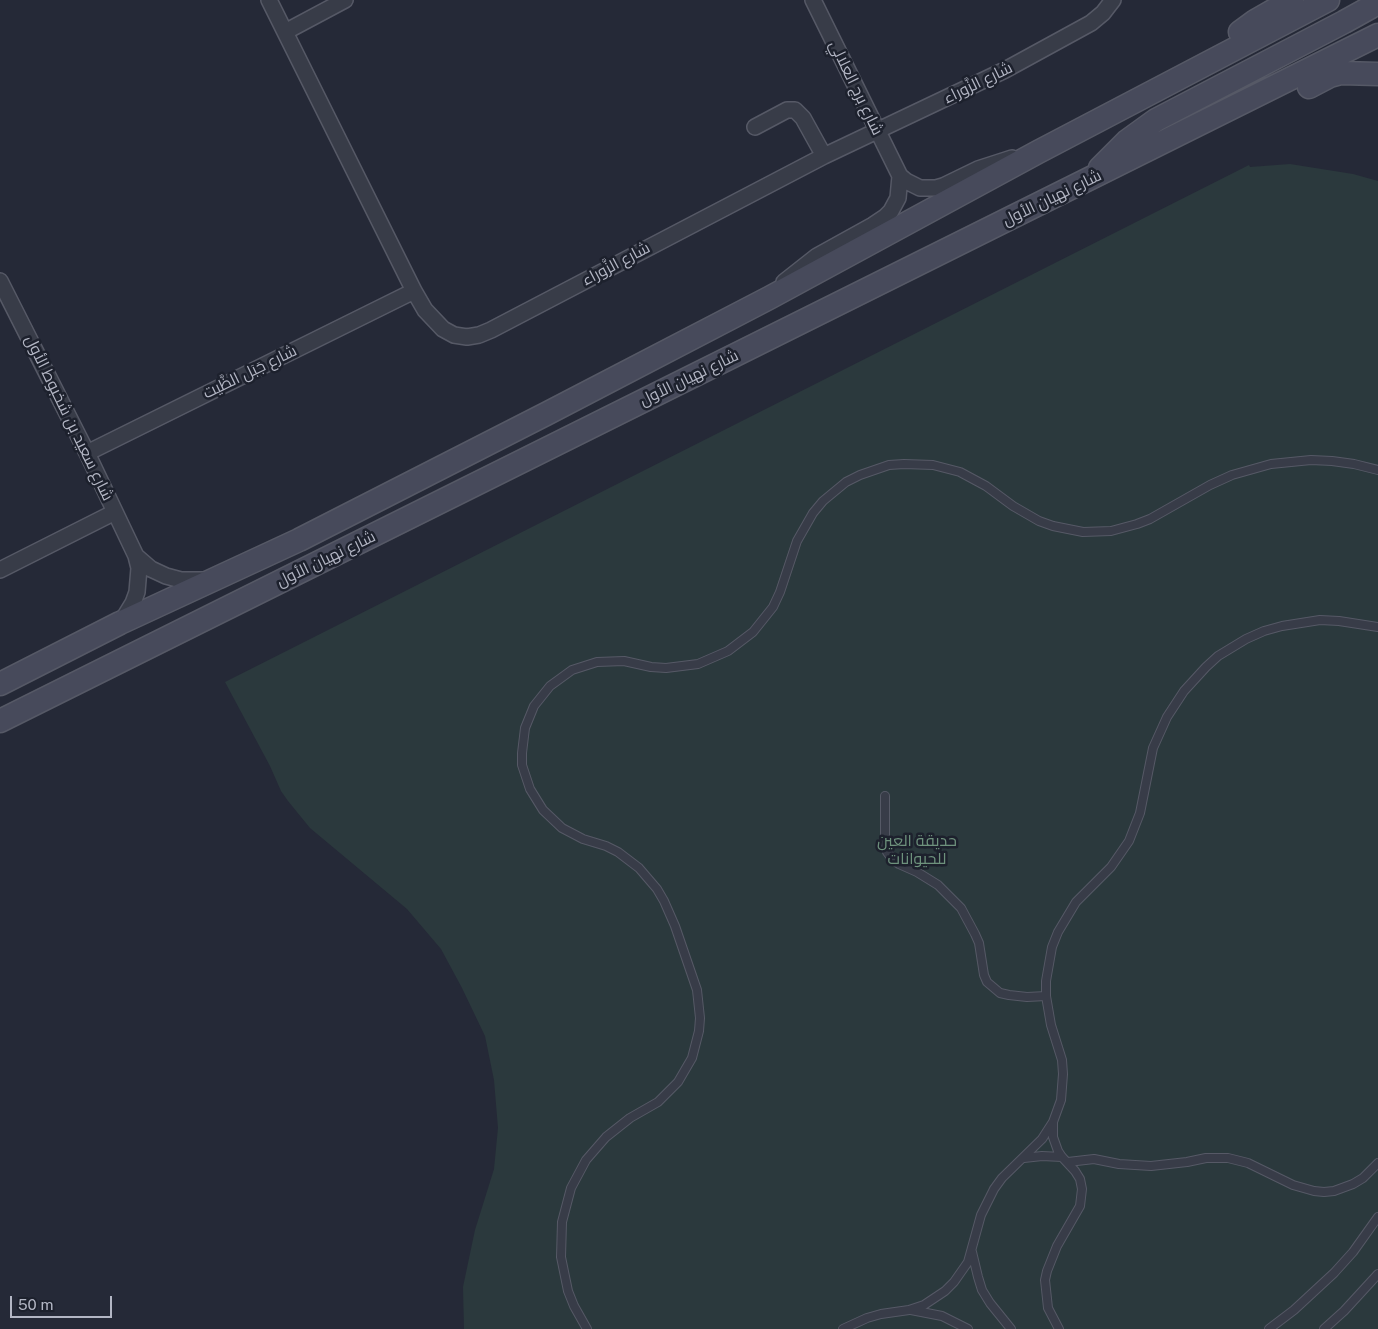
<!DOCTYPE html>
<meta charset="utf-8">
<style>
body{margin:0}
#map{position:relative;width:1378px;height:1329px;overflow:hidden;background:#252937;font-family:"Public Sans",sans-serif}
canvas{display:block}
.scale{position:absolute;left:10px;top:1296px;width:102px;height:22px;box-sizing:border-box;border:2px solid #b3b6c4;border-top:0;padding-left:6px;font-size:15px;line-height:18px;white-space:nowrap;color:#b3b6c4;-webkit-text-stroke:4px #1d212d;paint-order:stroke}
</style>
<div id="map">
<canvas width="1378" height="1329"></canvas>
<div class="scale">50 m</div>
</div>
<script>
const g = document.querySelector('canvas').getContext('2d');
g.lineJoin = 'round';
function fillPath(path, color) {
  g.fillStyle = color;
  g.fill(path, 'evenodd');
}
function poly(rows) {
  const path = new Path2D();
  for (const r of rows) {
    path.moveTo(r[0], r[1]);
    for (let i = 2; i < r.length; i += 2) path.lineTo(r[i], r[i + 1]);
  }
  return path;
}
function trace(path, color, width, dash) {
  g.strokeStyle = color;
  g.lineWidth = width;
  g.lineCap = dash ? 'butt' : 'round';
  g.setLineDash(dash || []);
  g.stroke(path);
}
function drawText(font, color, halo, rows, align = 'center') {
  g.font = font + ' "Public Sans",Cairo,sans-serif';
  g.lineWidth = 5;
  g.setLineDash([]);
  g.textBaseline = 'middle';
  g.strokeStyle = halo;
  g.fillStyle = color;
  for (const [text, x, y, turn = 0] of rows) {
    g.save();
    g.translate(x, y);
    g.rotate((+turn || 0) * Math.PI / 180);
    g.textAlign = isNaN(turn) ? turn : align;
    if (halo) g.strokeText(text, 0, 0);
    g.fillText(text, 0, 0);
    g.restore();
  }
}
const green = poly([
 [1290,164,1353,174,1378,181,1378,1329,464,1329,463,1287,475,1230,494,1169,498,1128,494,1080,485,1036,462,988,441,949,407,909,310,828,288,801,281,791,270,766,225,682,1249,165,1250,167]
]);
const service = poly([
 [885,796,885,842,887,852,893,860,899,864,917,872,938,885,961,908,975,934,979,943,984,975,987,982,1000,993,1009,995,1027,997,1046,996],
 [1053,1123,1053,1137,1058,1151,1062,1157,1075,1171,1080,1179,1082,1189,1080,1206,1057,1246,1047,1271,1045,1280,1048,1308,1059,1329],
 [1024,1158,1042,1156,1062,1157],
 [1068,1162,1094,1159,1119,1164,1151,1166,1187,1162,1206,1158,1228,1158,1248,1163,1293,1185,1314,1191,1324,1192,1334,1191,1353,1184,1363,1178,1378,1163],
 [972,1252,978,1277,982,1290,990,1303,1011,1329],
 [911,1310,942,1316,968,1329],
 [587,1329,574,1306,568,1291,561,1257,562,1222,571,1188,586,1160,606,1137,630,1118,658,1102,678,1082,692,1058,699,1031,700,1018,697,990,675,926,664,901,657,889,639,868,618,852,606,846,583,839,562,828,543,810,530,789,522,765,522,753,525,728,534,706,550,686,572,670,597,662,624,661,651,667,666,668,698,664,728,651,753,632,773,607,780,592,797,541,813,513,823,501,846,482,860,475,889,465,904,464,933,465,960,472,986,486,1013,506,1039,521,1053,526,1083,532,1111,531,1137,524,1150,519,1210,485,1232,475,1271,464,1311,460,1332,461,1354,464,1378,470],
 [843,1329,867,1318,881,1314,909,1310,924,1305,945,1291,954,1282,968,1262,981,1215,994,1189,1002,1178,1042,1139,1053,1122,1061,1100,1063,1074,1062,1060,1051,1025,1046,996,1046,981,1052,947,1058,932,1076,902,1111,867,1129,841,1140,813,1153,748,1167,717,1184,691,1206,667,1218,656,1246,639,1264,631,1282,626,1320,620,1339,621,1378,627],
 [1269,1329,1294,1310,1334,1273,1353,1252,1378,1217],
 [1324,1329,1344,1311,1378,1274]
]);
const minor = poly([
 [269,0,414,291,425,310,443,329,454,335,467,337,479,335,491,330,824,156,1005,70,1091,23,1103,13,1113,0],
 [813,0,900,176,906,181,920,188,936,188,943,186,978,169,1012,158],
 [285,32,345,0],
 [755,127,787,110,795,110,803,118,824,156],
 [0,281,87,453,136,556,139,568,137,592,133,603,122,621],
 [784,282,817,256,873,225,885,217,891,211,898,198,900,176],
 [87,453,414,291],
 [136,556,151,569,166,576,181,580,205,580],
 [0,570,115,512]
]);
const secondary = poly([
 [1240,32,1255,21,1292,0],
 [1309,87,1330,76,1341,73,1378,74],
 [1100,168,1127,141,1156,120,1344,22,1371,7,1378,1],
 [0,684,120,623,299,540,546,414,769,298,1038,152,1328,0],
 [0,721,1378,35]
]);
const streetNames = [
 ["شارع الزَّوراء",978,83,-26],
 ["شارع برج العلالي",856,88,64],
 ["شارع نهيان الأول",1052,198,-26],
 ["شارع الزَّوراء",616,264,-28],
 ["شارع جَبَل الظَّيت",250,372,-26],
 ["شارع نهيان الأول",689,378,-26],
 ["شارع سعيد بن شخبوط الأول",69,418,64],
 ["شارع نهيان الأول",326,559,-26]
];
const parkNames = [
 ["حديقة العين",917,841],
 ["للحيوانات",917,859]
];
fillPath(green, '#2b393d');
trace(service, '#565966', 10);
trace(minor, '#565966', 18);
trace(secondary, '#565966', 25);
trace(service, '#383c48', 8);
trace(minor, '#383c48', 15);
trace(secondary, '#474a5b', 22);
drawText('16px', '#b3b6c4', '#1d212d', streetNames);
drawText('16px', '#6e927d', '#1d212d', parkNames);
</script>
